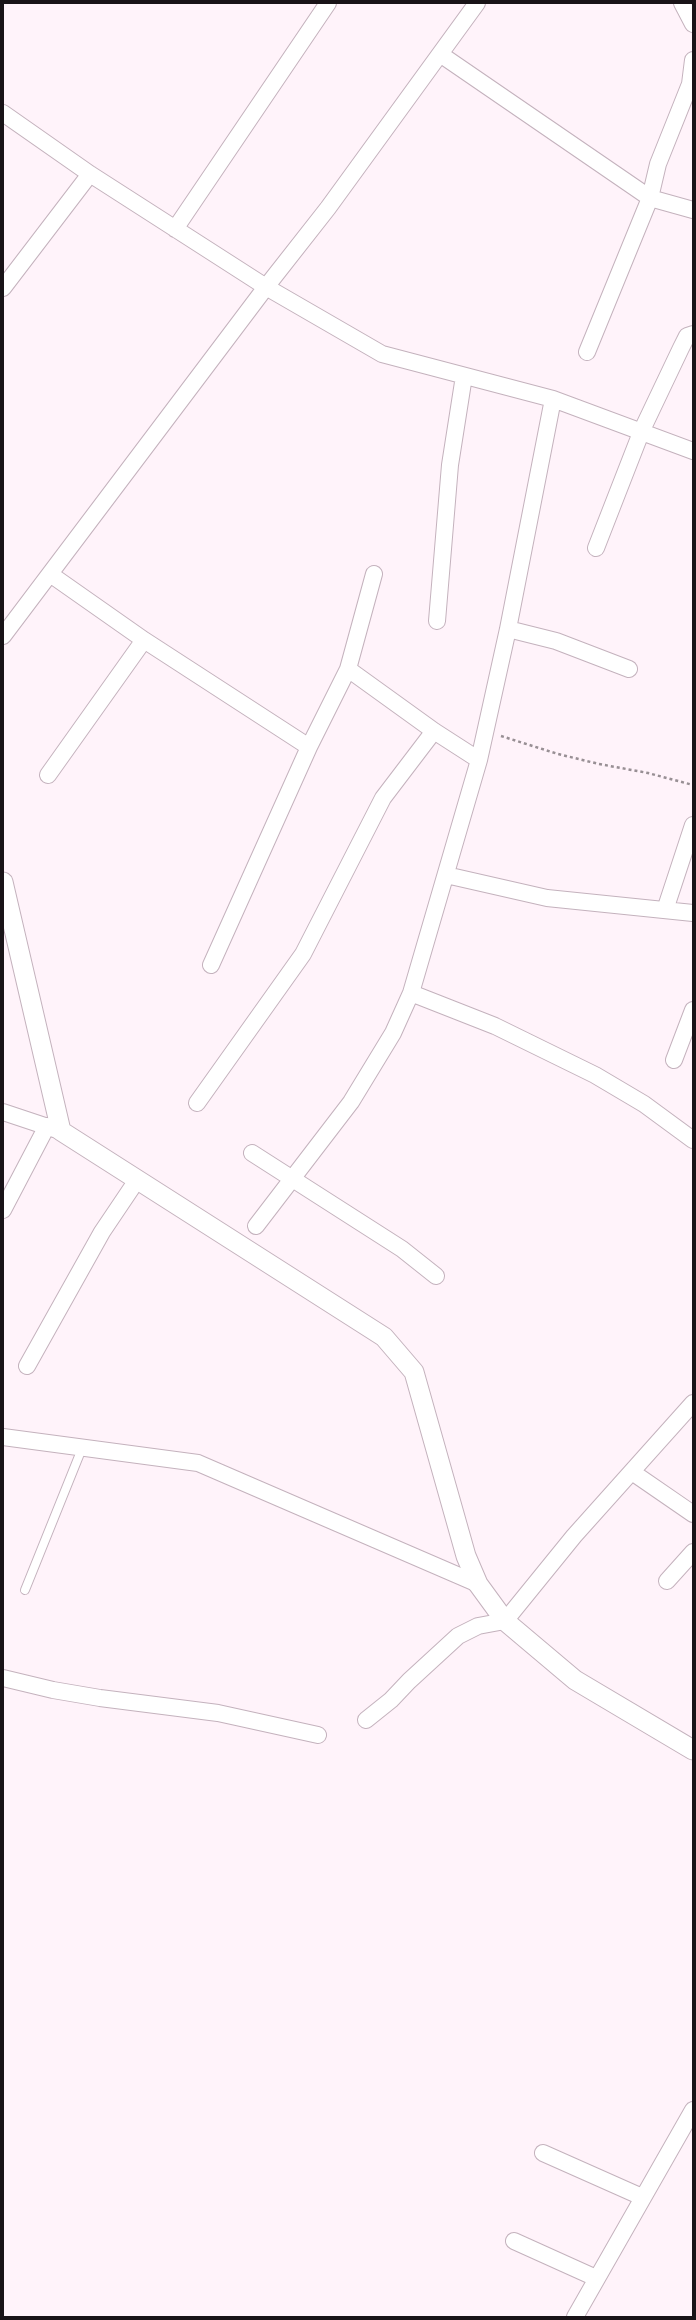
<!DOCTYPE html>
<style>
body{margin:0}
#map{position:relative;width:696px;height:2320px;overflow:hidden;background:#fff3fa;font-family:Lato,sans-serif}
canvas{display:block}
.frame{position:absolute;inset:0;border:4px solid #191317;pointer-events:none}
</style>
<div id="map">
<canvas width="696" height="2320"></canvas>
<div class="frame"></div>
</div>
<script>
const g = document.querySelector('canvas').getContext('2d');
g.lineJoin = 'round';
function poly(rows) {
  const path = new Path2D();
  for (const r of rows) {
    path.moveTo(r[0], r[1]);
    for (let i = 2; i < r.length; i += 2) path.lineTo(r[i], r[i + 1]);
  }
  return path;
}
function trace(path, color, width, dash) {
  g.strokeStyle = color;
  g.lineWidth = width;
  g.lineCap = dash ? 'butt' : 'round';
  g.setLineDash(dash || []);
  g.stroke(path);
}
const path = poly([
 [501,736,558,754,599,764,648,773,693,785]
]);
const service = poly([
 [25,1590,83,1446]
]);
const minor = poly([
 [682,3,693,24],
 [440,54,650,198,693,210],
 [3,113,90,174,266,287,382,354,553,399,693,451],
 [175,229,328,3],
 [3,288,90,174],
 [587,352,650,198,658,164,690,84,693,60],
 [596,548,642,430,681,348,687,336,693,334],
 [50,574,144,640,309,747],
 [437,621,450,465,464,376],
 [508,629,556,641,629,669],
 [3,636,266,287,328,208,477,3],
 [348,669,434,731,479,760],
 [48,775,144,640],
 [446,875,547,898,693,913],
 [665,910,693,825],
 [211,965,309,747,348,669,374,574],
 [411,993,495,1026,595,1075,644,1104,693,1140],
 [674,1060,693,1010],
 [197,1103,303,954,383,798,434,731],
 [3,1112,57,1130],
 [252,1153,402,1249,436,1276],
 [3,1210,47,1126],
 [256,1226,351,1102,393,1033,411,993,479,760,508,629,553,399],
 [27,1366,102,1232,137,1180],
 [3,1437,198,1463,478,1584],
 [632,1472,693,1514],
 [667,1581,693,1552],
 [3,1678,53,1690,100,1698,218,1713,318,1735],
 [366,1720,391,1700,409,1681,458,1636,478,1626,505,1621,574,1536,693,1403],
 [543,2153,642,2197],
 [514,2241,596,2278],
 [575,2317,693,2110]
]);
const tertiary = poly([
 [3,882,61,1131,384,1337,414,1372,466,1556,478,1584,505,1621,575,1680,693,1750]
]);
trace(service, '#c4b2bd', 10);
trace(minor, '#c4b2bd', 18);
trace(tertiary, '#c4b2bd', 21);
trace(path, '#988f94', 2.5, [3, 3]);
trace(service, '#fff', 8);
trace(minor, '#fff', 16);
trace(tertiary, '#fff', 19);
</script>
